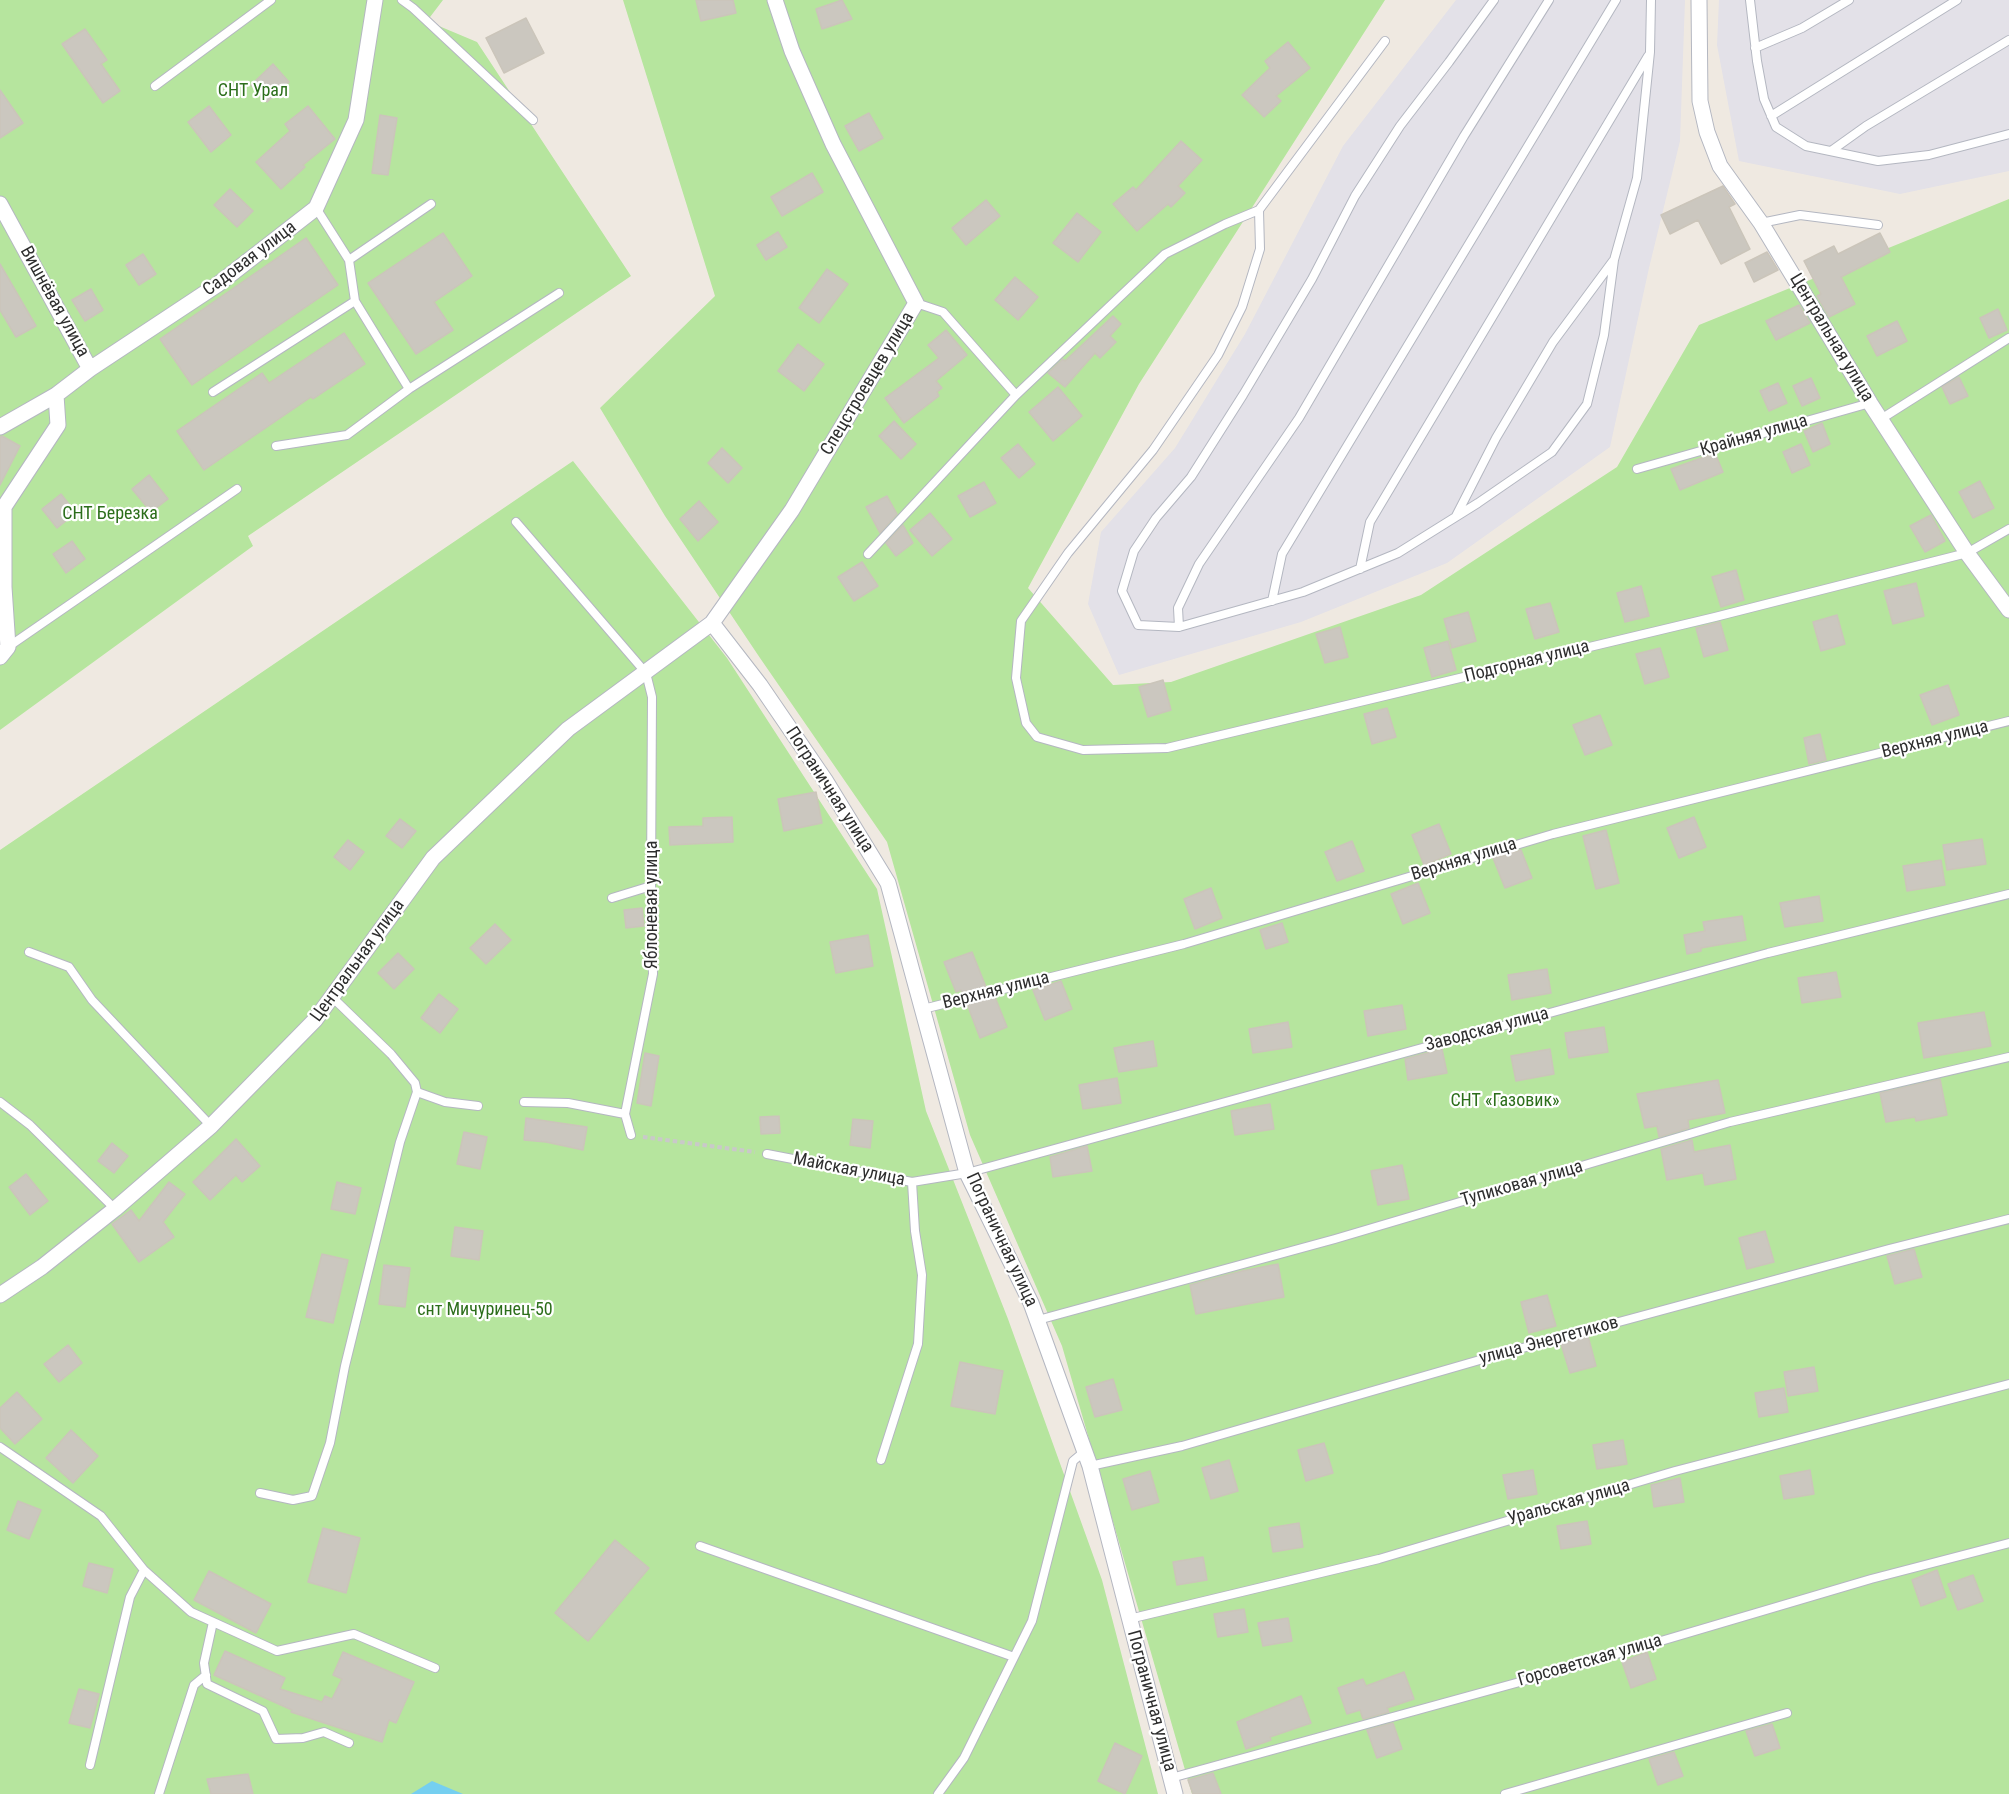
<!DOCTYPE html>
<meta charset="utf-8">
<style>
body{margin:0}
canvas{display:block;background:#efe9e1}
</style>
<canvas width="2009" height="1794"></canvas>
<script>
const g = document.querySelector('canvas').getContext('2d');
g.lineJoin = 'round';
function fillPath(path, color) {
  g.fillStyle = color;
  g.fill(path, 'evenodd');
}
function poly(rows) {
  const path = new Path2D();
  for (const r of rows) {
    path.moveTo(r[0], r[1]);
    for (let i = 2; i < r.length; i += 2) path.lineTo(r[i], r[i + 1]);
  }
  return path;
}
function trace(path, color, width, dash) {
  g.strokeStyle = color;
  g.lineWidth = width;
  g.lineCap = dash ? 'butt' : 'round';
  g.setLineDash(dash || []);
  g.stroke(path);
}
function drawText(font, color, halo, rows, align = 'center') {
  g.font = font + ' "Roboto Condensed",sans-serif';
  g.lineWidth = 4.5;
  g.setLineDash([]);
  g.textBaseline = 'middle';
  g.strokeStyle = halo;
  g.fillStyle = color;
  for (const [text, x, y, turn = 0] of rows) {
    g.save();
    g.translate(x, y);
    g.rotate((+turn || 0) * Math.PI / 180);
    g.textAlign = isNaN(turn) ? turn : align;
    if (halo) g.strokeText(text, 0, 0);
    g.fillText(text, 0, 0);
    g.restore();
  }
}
const industrial = poly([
 [1456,0,1685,0,1680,141,1649,268,1610,447,1447,563,1301,622,1119,675,1088,604,1101,532,1175,448,1245,334,1343,146],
 [1719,0,2009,0,2009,171,1900,194,1739,161,1717,45]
]);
const green = poly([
 [0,0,443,0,427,21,477,42,631,276,248,536,253,546,0,730],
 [623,0,1385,0,1139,384,1028,588,1113,685,1171,682,1421,595,1617,467,1699,325,2009,199,2009,1794,1192,1794,1062,1346,970,1135,887,842,760,658,665,516,600,408,715,296],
 [573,461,727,658,877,889,926,1111,1008,1319,1102,1580,1158,1794,0,1794,0,850]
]);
const water = poly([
 [432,1781,463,1794,411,1794]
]);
const building = poly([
 [696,0,733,0,736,13,701,21,696,0],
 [842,0,852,19,822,29,816,9,842,0],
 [526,18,544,53,504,73,486,38,526,18],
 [85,29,107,60,101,64,120,91,103,103,62,44,85,29],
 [1288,42,1310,68,1276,96,1281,101,1264,117,1242,95,1270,68,1265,61,1288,42],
 [273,64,289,82,267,102,251,85,273,64],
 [0,90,23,123,0,138,0,90],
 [209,106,231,135,211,152,188,122,209,106],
 [308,106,335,139,303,165,305,167,281,189,256,162,290,131,285,124,308,106],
 [869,113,883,138,859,151,845,126,869,113],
 [380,115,397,118,388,175,372,173,380,115],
 [1181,141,1202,160,1178,186,1185,193,1171,207,1168,204,1137,231,1113,204,1133,187,1136,190,1181,141],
 [812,173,823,192,782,216,771,197,812,173],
 [1723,186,1735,204,1729,207,1750,249,1721,264,1698,220,1670,234,1661,215,1723,186],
 [230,189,253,211,237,227,214,205,230,189],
 [986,200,1000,216,966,245,952,228,986,200],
 [1077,213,1101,232,1078,262,1053,243,1077,213],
 [778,232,787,247,766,260,757,245,778,232],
 [443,233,472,276,434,302,453,330,416,354,368,283,443,233],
 [1880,233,1890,252,1841,277,1855,304,1829,317,1817,296,1821,294,1804,261,1834,246,1838,254,1880,233],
 [306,238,338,285,192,385,160,339,306,238],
 [1767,252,1778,270,1754,282,1745,263,1767,252],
 [143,254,156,274,139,285,126,265,143,254],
 [0,264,36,326,16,337,0,310,0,264],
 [827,269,848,284,819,323,799,308,827,269],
 [1015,277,1038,297,1018,320,995,300,1015,277],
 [91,289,103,310,85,321,72,300,91,289],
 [1799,305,1810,323,1776,340,1766,321,1799,305],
 [1998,309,2007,330,1989,338,1980,318,1998,309],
 [1113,316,1121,324,1110,336,1116,342,1100,358,1095,353,1065,387,1048,373,1063,359,1065,361,1113,316],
 [1897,321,1907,341,1877,356,1867,336,1897,321],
 [946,330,967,355,936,381,942,388,937,392,939,396,904,423,885,398,939,358,928,345,946,330],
 [344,333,365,364,313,399,311,397,204,470,177,431,262,373,269,383,344,333],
 [798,344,824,364,804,391,778,371,798,344],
 [1959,377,1968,396,1950,404,1942,387,1959,377],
 [1811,378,1820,398,1802,406,1793,386,1811,378],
 [1778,383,1787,403,1769,411,1760,391,1778,383],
 [1058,387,1082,416,1053,441,1029,412,1058,387],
 [894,421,916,444,901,459,879,436,894,421],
 [1822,423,1830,444,1813,452,1804,431,1822,423],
 [2,436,20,446,0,485,0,437,2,436],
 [1018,444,1035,464,1019,478,1001,458,1018,444],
 [1801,444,1810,465,1792,473,1783,452,1801,444],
 [722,448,742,468,728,483,708,463,722,448],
 [1715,453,1723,472,1680,490,1671,469,1715,453],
 [149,475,168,499,151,512,132,489,149,475],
 [1980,481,1994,508,1973,518,1959,492,1980,481],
 [984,482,996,503,970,517,958,496,984,482],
 [61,494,76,513,57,528,42,509,61,494],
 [887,496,897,514,880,533,866,507,887,496],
 [699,501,718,522,698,541,680,519,699,501],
 [930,513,952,539,932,556,910,530,930,513],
 [1931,515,1945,541,1925,552,1910,526,1931,515],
 [903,525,913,543,896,556,886,543,903,525],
 [72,541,85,559,66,573,53,554,72,541],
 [862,562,878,586,854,601,838,577,862,562],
 [1736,570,1744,600,1721,607,1712,577,1736,570],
 [1916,583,1924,616,1893,624,1884,591,1916,583],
 [1641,586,1649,616,1625,622,1617,593,1641,586],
 [1550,603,1559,632,1535,639,1526,609,1550,603],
 [1468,612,1476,641,1452,648,1444,619,1468,612],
 [1837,615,1845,644,1821,651,1813,622,1837,615],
 [1720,622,1728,650,1704,657,1696,628,1720,622],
 [1340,627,1348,657,1325,663,1316,634,1340,627],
 [1448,641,1456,670,1432,677,1424,648,1448,641],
 [1660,648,1669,677,1645,684,1636,654,1660,648],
 [1163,680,1171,710,1148,717,1139,687,1163,680],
 [1948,685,1959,715,1932,725,1920,695,1948,685],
 [1387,708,1396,737,1372,744,1364,714,1387,708],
 [1600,715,1612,745,1585,755,1573,725,1600,715],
 [1820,734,1826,760,1809,764,1804,738,1820,734],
 [816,792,822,823,784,831,778,799,816,792],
 [732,817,733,842,670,845,669,827,703,826,703,818,732,817],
 [1694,817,1706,847,1679,858,1667,828,1694,817],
 [400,819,416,831,402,848,386,836,400,819],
 [1439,824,1451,854,1424,865,1412,835,1439,824],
 [1606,830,1619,883,1596,889,1583,836,1606,830],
 [1982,839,1986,864,1947,870,1943,845,1982,839],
 [348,840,364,852,350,870,334,857,348,840],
 [1352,841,1364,871,1337,881,1325,852,1352,841],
 [1521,850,1532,878,1505,888,1493,858,1521,850],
 [1941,860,1945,885,1907,891,1903,866,1941,860],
 [1418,883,1430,913,1403,924,1391,894,1418,883],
 [1211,888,1222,918,1195,929,1184,899,1211,888],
 [1819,896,1823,921,1785,927,1780,903,1819,896],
 [642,908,644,926,626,928,624,910,642,908],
 [1742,916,1746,940,1701,948,1701,951,1687,954,1684,935,1705,931,1703,922,1742,916],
 [1282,923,1288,942,1266,949,1260,930,1282,923],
 [495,924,511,940,486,964,470,948,495,924],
 [868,935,873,966,836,973,830,942,868,935],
 [972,952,986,987,962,993,961,990,956,992,944,962,972,952],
 [398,953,414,969,394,989,378,973,398,953],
 [1547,969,1551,993,1512,1000,1508,975,1547,969],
 [1836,972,1841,997,1802,1003,1798,978,1836,972],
 [1061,981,1072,1009,1045,1020,1033,990,1061,981],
 [439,994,458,1009,440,1033,421,1018,439,994],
 [995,997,1007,1027,980,1038,967,1004,995,997],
 [1402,1005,1406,1029,1368,1036,1364,1011,1402,1005],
 [1984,1012,1991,1046,1924,1058,1918,1023,1984,1012],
 [1288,1022,1292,1047,1253,1053,1249,1029,1288,1022],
 [1604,1027,1608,1052,1569,1058,1565,1033,1604,1027],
 [1153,1041,1157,1066,1119,1072,1114,1048,1153,1041],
 [1442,1049,1447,1073,1408,1080,1405,1059,1442,1049],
 [1550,1049,1554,1074,1516,1081,1511,1056,1550,1049],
 [645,1053,659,1056,651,1106,637,1103,645,1053],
 [1117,1078,1121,1103,1083,1109,1079,1085,1117,1078],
 [1940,1079,1947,1115,1916,1121,1915,1117,1886,1122,1880,1093,1940,1079],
 [1718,1080,1725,1113,1688,1120,1689,1128,1659,1137,1657,1126,1645,1128,1637,1094,1718,1080],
 [1270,1104,1274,1129,1235,1135,1231,1111,1270,1104],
 [779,1116,780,1133,761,1134,760,1117,779,1116],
 [526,1118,587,1127,583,1150,546,1142,524,1140,526,1118],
 [853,1119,873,1121,870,1148,850,1145,853,1119],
 [464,1132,487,1137,480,1169,457,1164,464,1132],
 [236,1139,260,1166,242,1182,236,1175,210,1200,193,1182,236,1139],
 [1692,1140,1694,1152,1730,1145,1736,1179,1705,1185,1703,1173,1667,1180,1661,1149,1692,1140],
 [112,1143,128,1156,114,1173,98,1161,112,1143],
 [1087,1146,1092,1171,1053,1177,1050,1157,1087,1146],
 [1402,1165,1409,1199,1378,1205,1371,1171,1402,1165],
 [26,1174,48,1201,30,1215,9,1187,26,1174],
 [169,1182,185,1194,163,1222,174,1237,139,1262,112,1224,131,1210,139,1221,169,1182],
 [337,1182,361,1188,355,1214,331,1209,337,1182],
 [455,1227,483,1231,479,1260,451,1256,455,1227],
 [1765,1231,1774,1262,1747,1269,1739,1238,1765,1231],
 [1914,1249,1922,1277,1895,1284,1887,1256,1914,1249],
 [322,1254,348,1260,333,1323,306,1317,322,1254],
 [1278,1264,1284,1297,1196,1314,1190,1285,1242,1271,1278,1264],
 [384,1265,410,1268,405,1307,379,1304,384,1265],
 [1547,1295,1556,1326,1529,1333,1521,1302,1547,1295],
 [1588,1336,1596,1366,1570,1373,1561,1344,1588,1336],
 [68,1345,82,1363,59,1382,44,1364,68,1345],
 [960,1362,1003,1371,995,1414,951,1406,960,1362],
 [1814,1367,1818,1391,1788,1396,1784,1372,1814,1367],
 [1113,1379,1122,1410,1095,1417,1086,1387,1113,1379],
 [1784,1388,1788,1412,1759,1417,1755,1393,1784,1388],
 [17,1392,42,1419,15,1444,0,1428,0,1408,17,1392],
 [71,1430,98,1456,73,1483,46,1458,71,1430],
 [1623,1440,1627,1464,1597,1469,1593,1445,1623,1440],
 [1324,1443,1333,1473,1306,1481,1298,1450,1324,1443],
 [1229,1460,1238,1491,1211,1499,1202,1468,1229,1460],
 [1533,1470,1537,1494,1508,1499,1503,1475,1533,1470],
 [1810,1470,1814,1494,1784,1499,1780,1476,1810,1470],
 [1150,1471,1159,1502,1132,1510,1123,1479,1150,1471],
 [1680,1478,1684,1502,1654,1507,1651,1485,1680,1478],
 [18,1501,41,1510,29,1539,7,1530,18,1501],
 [1587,1521,1591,1544,1561,1549,1557,1526,1587,1521],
 [1299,1523,1303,1547,1273,1552,1269,1528,1299,1523],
 [323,1528,360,1538,346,1593,308,1582,323,1528],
 [615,1540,649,1568,588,1641,555,1613,615,1540],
 [1203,1557,1207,1580,1177,1585,1173,1562,1203,1557],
 [89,1563,113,1569,107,1593,83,1586,89,1563],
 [1937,1570,1946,1597,1921,1606,1912,1580,1937,1570],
 [209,1571,271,1604,256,1633,194,1600,209,1571],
 [1973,1575,1983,1601,1958,1610,1948,1584,1973,1575],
 [1244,1609,1248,1632,1218,1637,1214,1614,1244,1609],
 [1288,1618,1292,1641,1263,1646,1258,1623,1288,1618],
 [225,1651,285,1678,280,1689,322,1702,325,1696,332,1699,342,1679,333,1675,343,1652,414,1682,396,1723,389,1720,382,1742,291,1712,292,1710,214,1675,225,1651],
 [1647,1652,1656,1679,1631,1688,1622,1662,1647,1652],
 [1404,1672,1414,1699,1387,1708,1389,1712,1363,1719,1360,1710,1347,1714,1338,1688,1363,1679,1366,1686,1404,1672],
 [79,1689,99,1694,90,1728,69,1723,79,1689],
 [1301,1696,1311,1723,1270,1737,1271,1740,1246,1749,1237,1722,1301,1696],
 [1393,1723,1402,1749,1377,1758,1367,1730,1393,1723],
 [1772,1724,1780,1748,1755,1756,1746,1731,1772,1724],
 [1115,1743,1142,1756,1125,1794,1098,1781,1115,1743],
 [1674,1752,1683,1776,1658,1785,1649,1759,1674,1752],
 [1213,1773,1221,1794,1193,1794,1188,1780,1213,1773],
 [248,1774,253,1794,211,1794,207,1779,248,1774]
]);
const path = poly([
 [643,1137,755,1152]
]);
const service = poly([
 [402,0,413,8,533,120],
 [1494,0,1449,62,1400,126,1355,196,1312,279,1243,395,1191,477,1156,518,1134,551,1122,591,1138,625,1179,627,1303,592,1398,553,1478,503,1552,452,1587,404,1604,335,1614,260,1637,178,1650,52,1651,0],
 [1750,0,1757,61,1764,99,1776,127,1806,146,1878,161,1929,155,2009,134],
 [1755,48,1802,28,1849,0],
 [155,86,271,0],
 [1771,116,1957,0],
 [1831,151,1866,126,2009,40],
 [316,208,349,260,431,204],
 [1259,210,1260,249,1242,307,1218,355,1153,450,1068,553,1021,621,1016,678,1026,723,1037,737,1083,750,1167,748,1715,617,1967,553,2009,529],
 [1761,223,1800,215,1878,225],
 [349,260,355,301,409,389],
 [916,303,943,312,1016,395,1165,254,1225,224,1259,210,1385,41],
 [213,392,355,301],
 [1881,419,2009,338],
 [276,446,347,435,409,389,559,293],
 [1637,469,1870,403],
 [1456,516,1496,438,1553,342,1613,261],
 [516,522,646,673,652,697,651,886,653,974,625,1114,631,1135],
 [868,554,1016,395],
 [1360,569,1370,522,1648,56],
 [1272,601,1282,554,1616,0],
 [1179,627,1178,608,1199,564,1299,418,1464,136,1549,0],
 [8,647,237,489],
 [612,898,651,886],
 [29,952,69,967,92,1000,211,1126],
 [923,1009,1184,944,1553,834,2009,721],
 [417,1092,445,1102,478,1106],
 [0,1102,30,1125,115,1209],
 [524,1102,568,1103,625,1114],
 [767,1154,912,1182,967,1173,1768,953,2009,894],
 [1038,1320,1335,1239,1730,1122,2009,1057],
 [0,1447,101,1516,144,1570,191,1612,277,1651,354,1634,435,1668],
 [881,1460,918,1344,922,1275,915,1231,912,1182],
 [1090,1466,1182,1446,1504,1353,1889,1249,2009,1219],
 [260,1493,293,1500,312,1496,330,1443,345,1366,400,1142,417,1092,415,1083,391,1054,332,997],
 [700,1546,1014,1657],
 [1129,1619,1379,1559,1675,1471,2009,1384],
 [213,1622,204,1663,207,1684,263,1711,276,1739,303,1738,324,1732,349,1743],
 [90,1765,130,1597,144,1570],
 [1171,1778,1556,1672,1871,1579,2009,1543],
 [159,1794,194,1685,206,1675],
 [938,1794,964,1758,1032,1621,1073,1461,1085,1451],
 [1505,1794,1787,1713]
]);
const minor = poly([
 [1699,0,1700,101,1707,132,1720,166,1761,223,1870,403,1967,553,2009,610],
 [0,204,90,369],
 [0,427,56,395,90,369,217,285,316,208,356,120,375,0],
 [712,623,760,685,825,780,888,883,967,1173,1031,1303,1090,1466,1175,1794],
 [0,657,8,647,4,587,4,507,58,425,56,395],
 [0,1295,42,1267,115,1209,211,1126,315,1020,433,858,568,729,712,623,792,510,916,303,833,144,792,51,775,0]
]);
const parkNames = [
 ["СНТ Урал",253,91],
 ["СНТ Березка",110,514],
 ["СНТ «Газовик»",1505,1101],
 ["снт Мичуринец-50",485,1310]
];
const streetNames = [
 ["Садовая улица",250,259,-37],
 ["Вишнёвая улица",54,302,61],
 ["Центральная улица",1831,338,59],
 ["Спецстроевцев улица",868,384,-59],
 ["Крайняя улица",1754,436,-16],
 ["Подгорная улица",1527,662,-14],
 ["Верхняя улица",1935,740,-14],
 ["Пограничная улица",829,790,57],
 ["Верхняя улица",1464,860,-17],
 ["Яблоневая улица",652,905,-90],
 ["Центральная улица",358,961,-54],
 ["Верхняя улица",996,991,-14],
 ["Заводская улица",1487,1030,-15],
 ["Майская улица",849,1170,11],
 ["Тупиковая улица",1522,1184,-16],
 ["Пограничная улица",1001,1240,65],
 ["улица Энергетиков",1549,1341,-15],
 ["Уральская улица",1569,1503,-16],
 ["Горсоветская улица",1590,1661,-16],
 ["Пограничная улица",1151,1701,75]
];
fillPath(industrial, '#e3e1e8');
fillPath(green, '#b6e59e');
fillPath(water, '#75cff0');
fillPath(building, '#cbc7bf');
trace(building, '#cbc5ba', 1.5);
trace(service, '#b4b7c1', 10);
trace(minor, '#b4b7c1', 17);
trace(path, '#c9c9c9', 4, [4.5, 3]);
trace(service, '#fff', 8);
trace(minor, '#fff', 15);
drawText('18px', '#2c6e1b', '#fff', parkNames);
drawText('18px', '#2e2e2e', '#fff', streetNames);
</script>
